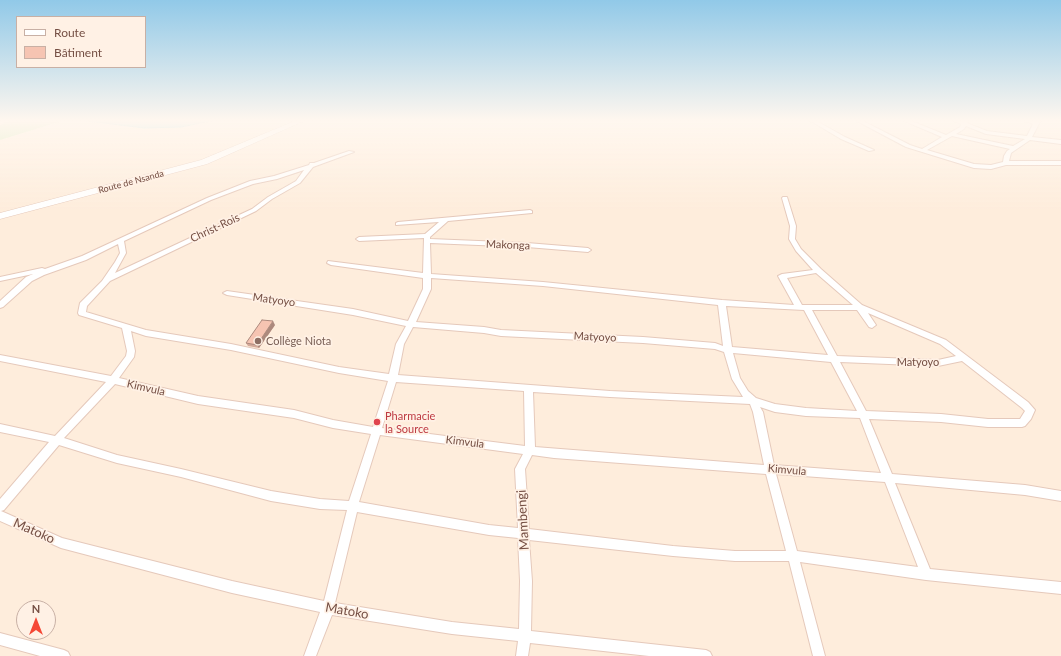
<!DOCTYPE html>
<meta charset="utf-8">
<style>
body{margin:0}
#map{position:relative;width:1061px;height:656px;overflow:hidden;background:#feeddc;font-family:Lato,sans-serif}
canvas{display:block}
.legend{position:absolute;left:16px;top:16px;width:130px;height:52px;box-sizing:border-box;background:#fff1e5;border:1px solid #c8b0a5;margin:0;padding:5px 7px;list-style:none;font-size:12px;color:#754f44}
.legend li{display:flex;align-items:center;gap:8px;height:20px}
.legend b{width:20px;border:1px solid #c8b0a5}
.north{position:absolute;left:16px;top:600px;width:40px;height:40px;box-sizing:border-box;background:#fff1e5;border:1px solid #c8b0a5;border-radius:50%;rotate:0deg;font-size:11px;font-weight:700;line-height:16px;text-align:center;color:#754f44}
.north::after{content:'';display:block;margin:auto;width:14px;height:18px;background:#f54735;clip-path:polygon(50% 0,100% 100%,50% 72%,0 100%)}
</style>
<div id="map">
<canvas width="1061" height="656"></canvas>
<ul class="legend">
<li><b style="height:5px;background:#fff"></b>Route</li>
<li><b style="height:11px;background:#f6c4b2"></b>Bâtiment</li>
</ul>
<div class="north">N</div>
</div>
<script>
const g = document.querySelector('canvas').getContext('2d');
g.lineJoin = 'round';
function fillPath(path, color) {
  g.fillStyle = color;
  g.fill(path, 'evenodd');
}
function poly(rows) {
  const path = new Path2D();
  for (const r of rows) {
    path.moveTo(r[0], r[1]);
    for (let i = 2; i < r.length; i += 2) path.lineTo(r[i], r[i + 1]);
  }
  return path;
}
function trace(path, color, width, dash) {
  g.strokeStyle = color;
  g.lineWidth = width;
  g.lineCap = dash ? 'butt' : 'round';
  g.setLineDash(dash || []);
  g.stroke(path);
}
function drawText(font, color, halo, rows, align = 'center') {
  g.font = font + ' Lato,sans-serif';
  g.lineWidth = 3.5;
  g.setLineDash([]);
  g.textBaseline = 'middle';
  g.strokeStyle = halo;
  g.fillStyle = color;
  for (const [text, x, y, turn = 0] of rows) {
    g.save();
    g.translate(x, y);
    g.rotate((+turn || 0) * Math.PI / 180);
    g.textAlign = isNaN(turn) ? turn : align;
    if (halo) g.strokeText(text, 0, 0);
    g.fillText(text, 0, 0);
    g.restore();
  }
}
const green = poly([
 [9,120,65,120,0,140,0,125]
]);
const water = poly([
 [80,120,215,120,181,127,144,128,80,120]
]);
const minor = poly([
 [809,120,815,120,845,137,874,150,869,151,841,139,809,120],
 [855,120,861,120,910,145,922,149,942,137,902,120,909,120,946,135,960,127,961,124,952,120,963,122,963,120,969,120,967,123,987,131,1027,136,1033,124,1022,120,1035,121,1035,120,1041,120,1032,137,1061,140,1061,144,1030,140,1011,153,1009,161,1061,161,1061,165,1006,165,991,169,974,168,906,147,855,120],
 [966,126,986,134,1025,139,1013,146,956,134,964,129,966,126],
 [952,136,1010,149,1007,151,1004,156,1003,162,991,165,974,164,927,150,952,136],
 [349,151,354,152,313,167,300,183,272,199,256,211,110,281,87,306,86,312,146,330,231,344,339,367,389,374,396,344,406,326,353,315,227,295,223,293,227,291,353,309,408,321,423,289,423,278,331,265,327,263,328,261,423,273,424,238,359,241,356,239,359,237,425,234,439,222,396,225,396,223,398,222,530,210,532,211,532,213,448,221,430,237,430,239,527,243,588,248,591,250,588,252,527,247,430,243,431,274,543,282,722,300,794,305,778,276,782,274,813,270,796,251,789,239,790,226,782,198,783,197,787,197,796,226,795,239,801,249,821,269,862,305,946,340,1028,402,1035,410,1031,419,1025,426,1022,427,988,427,941,422,869,419,892,474,1025,485,1061,491,1061,501,1025,495,895,483,930,569,1061,582,1061,594,926,580,800,562,825,656,813,656,789,561,735,561,673,556,529,540,532,581,531,631,706,650,710,652,712,656,649,656,530,643,528,656,516,656,518,641,452,634,332,615,316,656,304,656,320,612,232,593,61,548,0,521,0,499,49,442,0,432,0,424,55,436,106,382,0,361,0,355,111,376,126,356,127,351,122,328,79,315,78,313,80,303,102,281,115,262,120,253,118,244,86,260,44,275,32,281,3,307,0,308,0,301,26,277,33,274,0,281,0,277,42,268,45,269,82,256,207,198,250,181,274,176,309,165,310,163,314,163,349,151],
 [304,170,296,181,268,197,252,209,115,273,126,253,124,241,211,200,253,184,277,179,304,170],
 [816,273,853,305,802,305,787,278,816,273],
 [431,278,543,286,718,305,723,346,715,343,643,337,501,330,484,327,416,322,431,289,431,278],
 [726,306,804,310,828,355,732,347,726,306],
 [812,310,857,310,869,327,872,328,876,325,868,313,940,344,956,356,938,360,837,356,812,310],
 [413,327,484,333,501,336,643,343,715,349,724,352,732,379,743,397,610,391,398,375,404,344,413,327],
 [131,331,146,336,231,350,339,373,388,381,373,427,333,420,294,410,198,396,119,378,134,357,135,351,131,331],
 [733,353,831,362,857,411,806,408,775,404,756,398,748,391,740,378,733,353],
 [962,361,1022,408,1025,411,1020,419,988,419,941,414,866,411,840,362,938,366,962,361],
 [396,382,524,391,525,446,382,428,396,382],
 [115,384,198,404,294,418,333,428,371,434,349,501,320,499,271,491,181,469,117,455,64,438,115,384],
 [533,392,610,397,750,404,753,412,764,465,535,447,533,392],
 [760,407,775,412,806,416,860,418,881,473,774,465,763,412,760,407],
 [380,435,523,454,515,469,518,528,489,525,359,502,380,435],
 [59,445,117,463,181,477,271,501,320,509,347,510,324,601,232,581,62,538,1,511,4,510,59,445],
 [532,455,554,458,766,474,786,551,735,551,673,546,529,529,525,469,532,455],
 [776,474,885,482,918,567,797,551,776,474],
 [357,512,489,535,518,538,520,581,519,629,452,622,335,603,357,512],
 [0,633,64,650,68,652,70,656,40,656,0,645,0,633]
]);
const tertiary = poly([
 [297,120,306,120,207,164,0,219,0,213,201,160,297,120]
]);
const wall = poly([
 [275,325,259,348,248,346,246,343]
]);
const shadedWall = poly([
 [273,321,275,325,259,348,257,345]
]);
const building = poly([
 [262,320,273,321,257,345,246,343,262,320]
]);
const markers = [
 [258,341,4,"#8d6e63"],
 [377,422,4,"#e0444e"]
];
const farStreetnames = [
 ["Route de Nsanda",131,182,-15]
];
const streetNames = [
 ["Christ-Rois",215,228,-25],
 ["Makonga",508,245,2],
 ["Matyoyo",274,300,8],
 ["Matyoyo",595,337,3],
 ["Matyoyo",918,362],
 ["Kimvula",146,388,13],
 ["Kimvula",465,442,7],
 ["Kimvula",787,470,5]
];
const educationNames = [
 ["Collège Niota",266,341]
];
const healthNames = [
 ["Pharmacie",385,416],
 ["la Source",385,429]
];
const nearStreetnames = [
 ["Mambengi",523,520,-93],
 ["Matoko",34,531,24],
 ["Matoko",347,611,10]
];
fillPath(green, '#d5ecbb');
fillPath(water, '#b0e8e9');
trace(water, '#95dadc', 1);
trace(minor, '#e5c9bb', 2);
trace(tertiary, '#e5c9bb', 1);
fillPath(minor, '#fff');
fillPath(tertiary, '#fff');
fillPath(wall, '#d4a999');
fillPath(shadedWall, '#ac897d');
fillPath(building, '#f6c4b2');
trace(building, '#ac897d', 1);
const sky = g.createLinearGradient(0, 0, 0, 212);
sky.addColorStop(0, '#91c9e8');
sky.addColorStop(0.57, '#fff7ef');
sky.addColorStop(1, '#fff7ef00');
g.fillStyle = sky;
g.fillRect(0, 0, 1061, 212);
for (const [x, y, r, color] of markers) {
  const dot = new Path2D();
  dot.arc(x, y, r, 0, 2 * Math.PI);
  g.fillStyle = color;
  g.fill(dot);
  trace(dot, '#fff1e5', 1.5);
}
drawText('9px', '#754f44', '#fff1e5', farStreetnames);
drawText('11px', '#754f44', '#fff1e5', streetNames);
drawText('11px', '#785e54', '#fff1e5', educationNames, 'left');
drawText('11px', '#be3a42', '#fff1e5', healthNames, 'left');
drawText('13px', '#754f44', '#fff1e5', nearStreetnames);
</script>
